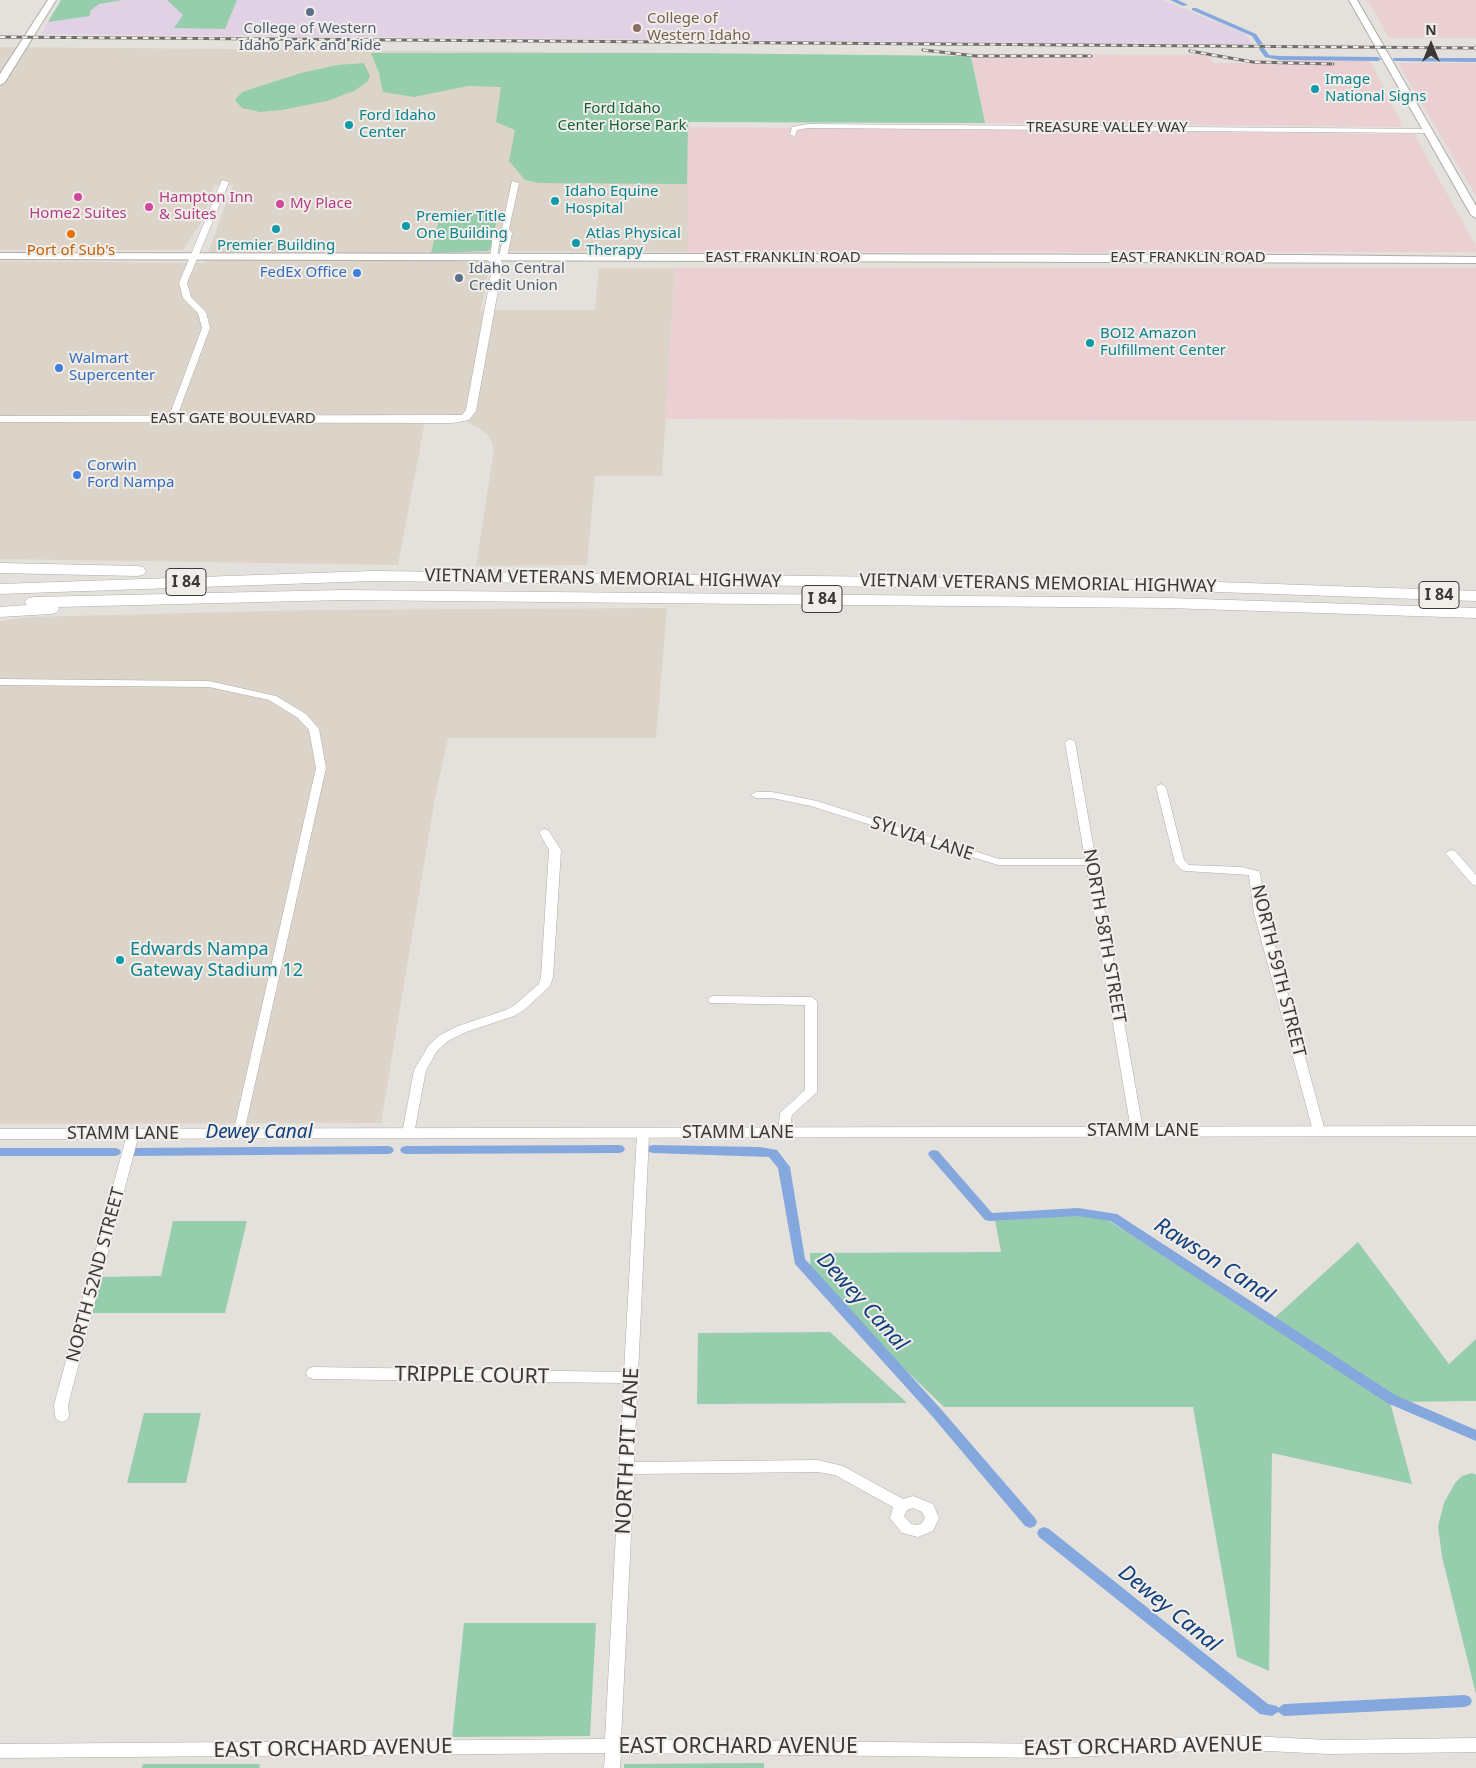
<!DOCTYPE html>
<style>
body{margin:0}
#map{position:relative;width:1476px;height:1768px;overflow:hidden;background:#e4e1dc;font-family:"Noto Sans",sans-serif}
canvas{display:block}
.north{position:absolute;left:1406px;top:20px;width:50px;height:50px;-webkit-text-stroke:4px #f1eee9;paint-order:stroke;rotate:0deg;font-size:14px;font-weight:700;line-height:20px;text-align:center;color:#3a3937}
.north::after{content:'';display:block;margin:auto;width:18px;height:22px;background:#3a3937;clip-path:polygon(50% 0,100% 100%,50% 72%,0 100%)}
</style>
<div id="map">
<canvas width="1476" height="1768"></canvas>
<div class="north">N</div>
</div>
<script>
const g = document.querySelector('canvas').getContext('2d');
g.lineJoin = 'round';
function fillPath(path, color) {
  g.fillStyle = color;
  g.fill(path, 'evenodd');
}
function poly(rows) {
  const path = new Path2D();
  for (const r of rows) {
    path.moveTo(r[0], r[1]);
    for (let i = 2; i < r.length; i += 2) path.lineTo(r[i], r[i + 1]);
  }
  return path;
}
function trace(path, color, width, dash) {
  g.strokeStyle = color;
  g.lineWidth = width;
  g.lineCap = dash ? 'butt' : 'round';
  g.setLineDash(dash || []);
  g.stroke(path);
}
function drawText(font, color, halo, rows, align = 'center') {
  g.font = font + ' "Noto Sans",sans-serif';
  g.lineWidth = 4;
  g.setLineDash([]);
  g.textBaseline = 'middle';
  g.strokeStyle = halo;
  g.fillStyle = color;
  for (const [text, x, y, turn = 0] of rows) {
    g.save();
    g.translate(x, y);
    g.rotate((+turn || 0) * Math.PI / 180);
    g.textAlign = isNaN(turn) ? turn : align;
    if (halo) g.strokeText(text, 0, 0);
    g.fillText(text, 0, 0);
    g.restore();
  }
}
const built = poly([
 [0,47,689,53,688,252,492,251,481,310,595,310,599,268,675,268,662,476,595,476,587,565,476,566,494,449,490,438,482,430,456,416,426,416,398,565,0,559,0,261,204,263,233,185,214,185,204,218,183,250,0,250],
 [667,608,656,738,448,738,435,798,381,1123,0,1124,0,621,30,617,311,610]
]);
const industrial = poly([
 [1364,0,1476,0,1476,38,1389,38,1370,4],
 [971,54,1210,55,1213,63,1246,63,1245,60,1370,61,1403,127,985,123],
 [1398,63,1476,63,1476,196],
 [687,127,1414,134,1476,246,1476,252,688,252],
 [675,268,1476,268,1476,421,665,419]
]);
const education = poly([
 [61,0,1163,0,1246,34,1252,45,41,34]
]);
const green = poly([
 [61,0,123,0,99,4,90,11,90,16,48,22],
 [167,0,237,0,225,29,174,28,183,15],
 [371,53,689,53,971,56,985,123,688,122,687,184,539,183,525,180,509,161,515,130,496,122,501,87,468,86,414,97,383,92,379,73],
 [364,63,370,76,367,82,354,91,327,101,282,110,260,112,242,108,235,100,242,92,301,73,337,65],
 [441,211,499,212,490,249,487,251,431,253],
 [1096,1213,1270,1322,1358,1242,1449,1364,1476,1339,1476,1401,1390,1402,1412,1484,1272,1453,1269,1671,1237,1657,1193,1407,944,1407,811,1279,810,1253,1001,1252,994,1215],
 [173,1221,247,1221,225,1313,87,1313,97,1277,161,1276],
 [830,1332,907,1403,697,1404,698,1333],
 [144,1413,201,1413,186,1483,127,1483],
 [1472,1473,1476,1475,1476,1694,1442,1557,1438,1526,1444,1503,1455,1483,1462,1476],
 [464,1623,596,1623,590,1736,452,1737],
 [764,1763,764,1768,624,1768,624,1764],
 [143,1764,260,1764,259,1768,142,1768]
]);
const canal = poly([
 [1170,0,1178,0,1188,5,1183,6,1170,0],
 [1192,8,1196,8,1256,34,1263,44,1258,45,1252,36,1192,10,1192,8],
 [1260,48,1264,48,1269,55,1279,56,1378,57,1381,59,1378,61,1279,60,1265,57,1259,49,1260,48],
 [1393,58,1476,58,1476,62,1395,61,1393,60,1393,58],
 [619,1145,623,1146,625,1149,623,1152,619,1153,406,1154,402,1153,400,1150,402,1147,406,1146,619,1145],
 [653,1145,760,1147,777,1150,790,1167,805,1259,940,1408,1035,1518,1037,1522,1035,1526,1030,1528,1025,1526,932,1416,795,1264,778,1168,769,1157,653,1153,649,1152,647,1149,649,1146,653,1145],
 [388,1146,392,1147,394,1150,392,1153,388,1154,129,1156,125,1155,123,1152,125,1149,129,1148,388,1146],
 [0,1148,115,1148,119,1149,121,1152,119,1155,115,1156,0,1156,0,1148],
 [934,1150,938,1151,992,1213,1078,1208,1117,1214,1395,1395,1476,1430,1476,1441,1387,1403,1110,1221,1078,1216,989,1221,985,1220,930,1157,928,1154,930,1151,934,1150],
 [1044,1527,1049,1529,1268,1704,1277,1706,1278,1708,1284,1704,1465,1695,1470,1697,1472,1701,1470,1705,1465,1707,1284,1716,1278,1712,1272,1716,1260,1714,1039,1537,1037,1533,1039,1529,1044,1527]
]);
const minor = poly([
 [808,124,1428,129,1431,131,1428,133,808,128,797,130,795,136,790,135,792,127,808,124],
 [222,180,229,182,187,283,191,297,206,312,210,328,176,419,172,422,168,419,202,328,198,313,183,298,179,283,222,180],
 [512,181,519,183,509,229,512,233,507,257,503,259,499,257,504,233,501,234,497,257,490,259,493,233,502,228,512,181],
 [0,679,209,681,276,696,306,714,319,729,326,768,243,1137,239,1138,235,1137,233,1134,316,768,309,730,298,718,269,700,209,687,0,685,0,679],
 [1070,739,1075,742,1143,1130,1141,1133,1137,1134,1133,1133,1131,1130,1086,865,998,865,811,806,772,798,756,798,751,795,756,792,772,792,817,801,999,859,1085,859,1065,742,1070,739],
 [1161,784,1166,787,1184,860,1189,865,1241,867,1258,871,1260,873,1266,913,1325,1131,1323,1134,1319,1135,1315,1134,1313,1131,1254,913,1249,875,1186,871,1182,870,1175,863,1156,787,1161,784],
 [544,829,548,830,561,850,553,977,550,986,524,1010,514,1016,466,1032,448,1041,437,1051,426,1070,414,1134,412,1137,408,1138,404,1137,402,1134,414,1070,429,1045,440,1035,458,1026,506,1010,516,1004,539,984,541,977,549,850,539,832,544,829],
 [1451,850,1455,851,1476,875,1476,886,1472,884,1447,855,1445,853,1451,850],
 [714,996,811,997,817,1001,817,1092,792,1115,788,1136,780,1136,778,1133,780,1113,805,1090,805,1005,710,1003,708,1000,710,997,714,996],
 [133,1130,137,1131,139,1134,68,1405,69,1416,67,1420,62,1422,57,1420,55,1416,54,1405,127,1134,129,1131,133,1130],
 [643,1130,647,1131,649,1134,634,1462,818,1460,843,1466,903,1499,913,1496,933,1504,939,1518,933,1531,918,1537,902,1533,890,1518,893,1507,835,1475,818,1472,634,1474,621,1739,1057,1744,1228,1735,1328,1740,1476,1738,1476,1752,1328,1754,1228,1749,1057,1758,621,1753,620,1768,604,1768,605,1753,0,1758,0,1744,605,1739,624,1383,313,1379,308,1377,306,1373,308,1369,313,1367,624,1372,637,1134,639,1131,643,1130],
 [913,1508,922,1512,925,1518,922,1523,918,1525,911,1524,904,1516,907,1510,913,1508]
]);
const tertiary = poly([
 [493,254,502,262,501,274,476,411,469,420,452,423,0,422,0,416,462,415,466,410,491,274,492,263,487,260,490,255,493,254],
 [1476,1126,1476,1136,0,1139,0,1129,1476,1126]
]);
const secondary = poly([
 [48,0,56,0,5,82,0,85,0,74,48,0],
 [1349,0,1357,0,1476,206,1476,218,1471,215,1349,0],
 [0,253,1298,255,1476,257,1476,263,0,259,0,253]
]);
const motorway = poly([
 [0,563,137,566,143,567,146,571,143,575,137,576,0,573,0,563],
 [372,571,1160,580,1476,591,1476,601,1160,590,372,581,0,594,0,584,372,571],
 [343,590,1168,598,1476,608,1476,618,1168,608,343,600,58,607,59,609,56,613,50,614,0,617,0,607,27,605,25,602,28,598,34,597,343,590]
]);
const rail = poly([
 [0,37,1476,48],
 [923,50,976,56,1091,56],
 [1190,51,1253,62,1333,64]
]);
const markers = [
 [310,12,5,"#5c6f8a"],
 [637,28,5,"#8d6e63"],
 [1315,89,5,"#0f9aa8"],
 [349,125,5,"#0f9aa8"],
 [78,197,5,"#d1479c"],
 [555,201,5,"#0f9aa8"],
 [280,204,5,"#d1479c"],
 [149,207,5,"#d1479c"],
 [406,226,5,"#0f9aa8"],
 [276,229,5,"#0f9aa8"],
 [71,234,5,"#e8710a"],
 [576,243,5,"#0f9aa8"],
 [357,273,5,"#3f7fe0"],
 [459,278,5,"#5c6f8a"],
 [1090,343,5,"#0f9aa8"],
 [59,368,5,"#3f7fe0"],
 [77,475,5,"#3f7fe0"],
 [120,960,5,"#0f9aa8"]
];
const farEducationnames = [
 ["College of",647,19],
 ["Western Idaho",647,36]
];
const farServicenames = [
 ["College of Western",310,29],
 ["Idaho Park and Ride",310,46],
 ["Idaho Central",469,269,"left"],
 ["Credit Union",469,286,"left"]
];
const farCulturenames = [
 ["Image",1325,80],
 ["National Signs",1325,97],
 ["Ford Idaho",359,116],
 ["Center",359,133],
 ["Idaho Equine",565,192],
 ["Hospital",565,209],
 ["Premier Title",416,217],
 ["One Building",416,234],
 ["Atlas Physical",586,234],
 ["Therapy",586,251],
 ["Premier Building",276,246,"center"],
 ["BOI2 Amazon",1100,334],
 ["Fulfillment Center",1100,351]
];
const farParknames = [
 ["Ford Idaho",622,109],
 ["Center Horse Park",622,126]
];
const farStreetnames = [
 ["TREASURE VALLEY WAY",1107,128],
 ["EAST FRANKLIN ROAD",783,258],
 ["EAST FRANKLIN ROAD",1188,258],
 ["EAST GATE BOULEVARD",233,419]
];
const farHotelnames = [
 ["Hampton Inn",159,198],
 ["& Suites",159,215],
 ["My Place",290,204],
 ["Home2 Suites",78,214,"center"]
];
const farFoodnames = [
 ["Port of Sub's",71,251]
];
const farShopnames = [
 ["FedEx Office",347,273,"right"],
 ["Walmart",69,359],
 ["Supercenter",69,376],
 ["Corwin",87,466],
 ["Ford Nampa",87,483]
];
const shields = [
 [186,582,40],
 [1439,595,40],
 [822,599,40]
];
const shieldNames = [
 ["I 84",186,582],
 ["I 84",1439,595],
 ["I 84",822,599]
];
const streetNames = [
 ["VIETNAM VETERANS MEMORIAL HIGHWAY",603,579,1],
 ["VIETNAM VETERANS MEMORIAL HIGHWAY",1038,584,1],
 ["SYLVIA LANE",922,839,18],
 ["NORTH 58TH STREET",1104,936,80],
 ["NORTH 59TH STREET",1278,971,76],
 ["STAMM LANE",1143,1131],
 ["STAMM LANE",738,1133],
 ["STAMM LANE",123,1134],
 ["NORTH 52ND STREET",96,1275,-75]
];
const cultureNames = [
 ["Edwards Nampa",130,950],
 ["Gateway Stadium 12",130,971]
];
const waterNames = [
 ["Dewey Canal",259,1133]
];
const nearStreetnames = [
 ["TRIPPLE COURT",472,1376,1],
 ["NORTH PIT LANE",628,1451,-87],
 ["EAST ORCHARD AVENUE",738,1747],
 ["EAST ORCHARD AVENUE",1143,1747,-1],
 ["EAST ORCHARD AVENUE",333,1749,-1]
];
const nearWaternames = [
 ["Rawson Canal",1214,1261,33],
 ["Dewey Canal",862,1302,48],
 ["Dewey Canal",1169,1609,39]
];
fillPath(built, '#dcd4c8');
fillPath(industrial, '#ead0d3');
fillPath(education, '#e0d2e4');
fillPath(green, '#96cdac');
fillPath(canal, '#84a8dd');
trace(minor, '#afaca7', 1);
trace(tertiary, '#afaca7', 1);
trace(secondary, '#afaca7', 2);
trace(motorway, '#afaca7', 1);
fillPath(minor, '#fff');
fillPath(tertiary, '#fff');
fillPath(secondary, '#fff');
fillPath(motorway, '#fff');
trace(rail, '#716f6c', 3);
trace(rail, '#f1eee9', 2, [5.5]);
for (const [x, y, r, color] of markers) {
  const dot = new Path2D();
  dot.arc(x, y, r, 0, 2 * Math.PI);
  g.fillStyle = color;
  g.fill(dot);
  trace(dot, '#f1eee9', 2);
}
drawText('15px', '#785e54', '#f1eee9', farEducationnames, 'left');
drawText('15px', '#4e5e75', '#f1eee9', farServicenames);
drawText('15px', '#0d838f', '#f1eee9', farCulturenames, 'left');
drawText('15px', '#105f3c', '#f1eee9', farParknames);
drawText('15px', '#3a3937', '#f1eee9', farStreetnames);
drawText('15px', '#b23c85', '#f1eee9', farHotelnames, 'left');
drawText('15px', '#c56008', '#f1eee9', farFoodnames);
drawText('15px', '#366cbe', '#f1eee9', farShopnames, 'left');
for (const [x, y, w] of shields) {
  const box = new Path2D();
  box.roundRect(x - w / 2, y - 13.5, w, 27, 4);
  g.fillStyle = '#f1eee9';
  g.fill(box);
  trace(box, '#3a3937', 1);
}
drawText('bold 16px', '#3a3937', null, shieldNames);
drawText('18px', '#3a3937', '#f1eee9', streetNames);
drawText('18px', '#0d838f', '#f1eee9', cultureNames, 'left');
drawText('italic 19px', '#12407f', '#f1eee9', waterNames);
drawText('21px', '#3a3937', '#f1eee9', nearStreetnames);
drawText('italic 22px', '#12407f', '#f1eee9', nearWaternames);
</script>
